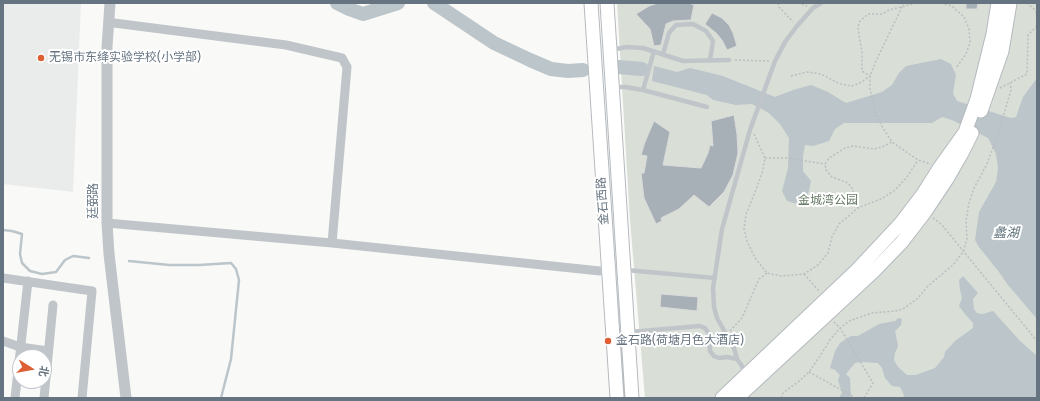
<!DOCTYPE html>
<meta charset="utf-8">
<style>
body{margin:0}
#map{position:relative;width:1040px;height:401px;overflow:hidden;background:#f9f9f7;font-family:"Fira Sans","Noto Sans SC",sans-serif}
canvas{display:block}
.frame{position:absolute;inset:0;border:4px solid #667481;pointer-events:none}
.north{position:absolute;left:12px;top:349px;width:40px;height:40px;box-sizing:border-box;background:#fff;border:1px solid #c2c7cd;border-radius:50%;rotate:101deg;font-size:11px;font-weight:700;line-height:16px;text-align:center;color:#667481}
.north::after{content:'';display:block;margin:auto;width:14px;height:18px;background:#dd5f33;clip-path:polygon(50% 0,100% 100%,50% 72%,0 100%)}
</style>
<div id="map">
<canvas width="1040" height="401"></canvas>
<div class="frame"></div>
<div class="north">北</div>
</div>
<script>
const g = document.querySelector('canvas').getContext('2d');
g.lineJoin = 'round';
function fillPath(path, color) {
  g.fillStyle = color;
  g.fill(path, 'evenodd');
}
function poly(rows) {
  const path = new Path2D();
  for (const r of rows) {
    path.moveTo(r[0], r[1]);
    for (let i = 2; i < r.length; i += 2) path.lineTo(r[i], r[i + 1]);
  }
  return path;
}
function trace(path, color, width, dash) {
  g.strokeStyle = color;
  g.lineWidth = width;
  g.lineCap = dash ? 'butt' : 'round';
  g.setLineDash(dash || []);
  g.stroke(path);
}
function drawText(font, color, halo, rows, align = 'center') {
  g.font = font + ' "Fira Sans","Noto Sans SC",sans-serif';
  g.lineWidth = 4;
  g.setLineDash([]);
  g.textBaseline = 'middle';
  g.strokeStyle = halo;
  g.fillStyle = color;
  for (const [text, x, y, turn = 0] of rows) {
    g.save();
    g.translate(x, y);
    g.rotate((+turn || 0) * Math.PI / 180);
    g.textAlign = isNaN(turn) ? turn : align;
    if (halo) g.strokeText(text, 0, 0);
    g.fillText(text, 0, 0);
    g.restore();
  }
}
const built = poly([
 [3,3,81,3,73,192,3,184]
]);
const green = poly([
 [617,3,1037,3,1037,398,645,398,630,220]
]);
const water = poly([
 [941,59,951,64,956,75,953,93,957,101,1011,118,1016,117,1023,97,1037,78,1037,319,1008,285,999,272,979,247,975,240,979,212,996,182,998,168,996,154,988,138,952,120,942,117,932,123,844,123,835,129,829,141,813,146,805,145,803,156,803,171,811,181,809,191,805,200,797,204,787,201,782,191,788,168,789,138,780,124,769,113,752,104,736,105,713,100,707,95,652,81,654,66,677,72,690,68,723,76,775,97,793,90,811,85,828,92,846,103,882,92,892,85,899,73,906,66],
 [963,276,978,293,973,299,974,309,977,313,983,314,993,311,1019,340,1037,356,1037,398,903,398,904,395,900,387,892,386,885,378,882,368,878,363,862,362,855,363,846,374,850,378,851,397,839,398,842,393,838,380,840,375,835,370,830,368,835,351,840,343,851,336,858,336,879,324,895,321,898,318,902,319,901,325,895,331,898,346,895,353,894,360,898,367,907,375,916,375,935,368,944,357,945,352,955,341,973,328,973,323,965,314,959,306,962,298,960,290,959,280]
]);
const stream = poly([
 [3,230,12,231,22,234,20,254,22,263,30,271,42,274,56,272,65,260,73,256,89,258],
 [129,261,169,265,199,265,231,263,236,269,239,280,231,359,221,398]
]);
const river = poly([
 [337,3,349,9,363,14,398,3],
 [434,3,494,43,530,60,551,69,568,71,583,70],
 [618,67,642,69]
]);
const building = poly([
 [658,3,689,3,694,5,691,20,673,21,666,24,661,45,654,46,650,29,636,14,649,6,658,3],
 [966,3,978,3,977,9,966,9,966,3],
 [712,13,722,18,729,25,733,33,737,46,727,50,722,40,716,33,705,24,712,13],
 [734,115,737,134,738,153,733,175,724,192,709,207,694,195,679,209,661,218,662,221,656,224,644,198,641,173,644,173,647,156,641,155,645,142,654,121,670,132,663,165,701,168,708,153,710,145,713,146,711,121,734,115],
 [661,294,698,297,697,311,660,307,661,294]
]);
const path = poly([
 [778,3,779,7,793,22],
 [798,3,807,6],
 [903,3,902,7,876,61,870,76,870,89,876,115,883,128,892,142,918,160,931,164],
 [941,3,952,6,964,17,969,29,970,42,966,54,956,68],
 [1027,3,1036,11,1037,19],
 [735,60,769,61],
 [791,76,807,72,821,74,840,84,852,86,860,83,870,76,862,71,862,53,858,28,859,22,868,14,882,14,889,10,916,3],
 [1000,88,1027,74,1028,35,1037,26],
 [754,134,765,158,762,173,756,190,746,214,744,229,747,241,755,258,767,273,781,276,804,274,818,265,828,253,832,237,839,224,858,208,883,198,895,190,907,177,918,160],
 [765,158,786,158,825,164],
 [858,208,852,188,848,183,832,177,826,170,825,164,829,158,845,148,853,146,874,149,882,147,892,142],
 [933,218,942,225,1037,341],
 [804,274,820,292],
 [834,322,840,328,873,383,864,398],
 [730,331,742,318,759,279,767,273],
 [809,372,856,398],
 [781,398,783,393,798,382,809,372,820,356,830,340,840,328,849,321,872,313,895,311,903,309,918,298,928,286,953,265,963,252,967,239,966,221,969,203,974,188,987,164,999,131,1011,90,1010,83]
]);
const service = poly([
 [611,50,627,47,643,48,683,61,729,60],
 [663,54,669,33,676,25,693,24,706,31,713,41,710,60],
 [614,87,625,87,643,90,707,107],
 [643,90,654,51],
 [626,270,715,278],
 [630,332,700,326,705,328,709,334,710,351,714,356,719,358,727,357,737,359,742,366,745,373],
 [737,359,734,348,717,318,714,307,713,288,722,229,750,130,775,61,785,42,797,26,813,8,821,3]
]);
const minor = poly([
 [114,23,286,45,342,58,347,67,332,243],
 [107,223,332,243,600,271,624,270],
 [3,278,92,291,82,398],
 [3,341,20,347,48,351],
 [15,398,28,281],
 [44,398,53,305]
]);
const tertiary = poly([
 [110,3,107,47,107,223,109,254,126,398]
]);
const secondary = poly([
 [591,3,617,398],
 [607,3,632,398],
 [981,111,1002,51,1010,3],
 [722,398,857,270,901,223,923,194,940,167,965,132,977,99,993,34,998,3],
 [737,398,873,272,902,242,925,212,947,179,962,153,972,133]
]);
const markers = [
 [41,58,4,"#dd5f33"],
 [608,341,4,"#dd5f33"]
];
const poiNames = [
 ["无锡市东绛实验学校(小学部)",49,58],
 ["金石路(荷塘月色大酒店)",616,341]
];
const streetNames = [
 ["廷弼路",94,201,-90],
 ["金石西路",603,201,-94]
];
const parkNames = [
 ["金城湾公园",828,201]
];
const waterNames = [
 ["蠡湖",1006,233]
];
fillPath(built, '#eaebeb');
fillPath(green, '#d9ded7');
fillPath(water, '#bbc5ca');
trace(stream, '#bbc5ca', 2.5);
trace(river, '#bbc5ca', 14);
fillPath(building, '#a8b0b7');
trace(building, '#dbdbda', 1);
trace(secondary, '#b5babf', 15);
trace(path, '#bbbec1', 1.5, [2, 2]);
trace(service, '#c0c5c9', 4.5);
trace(minor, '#c0c5c9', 9);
trace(tertiary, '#c0c5c9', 11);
trace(secondary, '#fff', 13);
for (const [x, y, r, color] of markers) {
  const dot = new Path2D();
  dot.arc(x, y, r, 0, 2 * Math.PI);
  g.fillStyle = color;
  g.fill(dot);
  trace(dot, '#fff', 1.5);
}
drawText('12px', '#667481', '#fff', poiNames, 'left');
drawText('12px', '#667481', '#fff', streetNames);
drawText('12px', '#677a64', '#fff', parkNames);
drawText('italic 13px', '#60737b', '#fff', waterNames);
</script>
